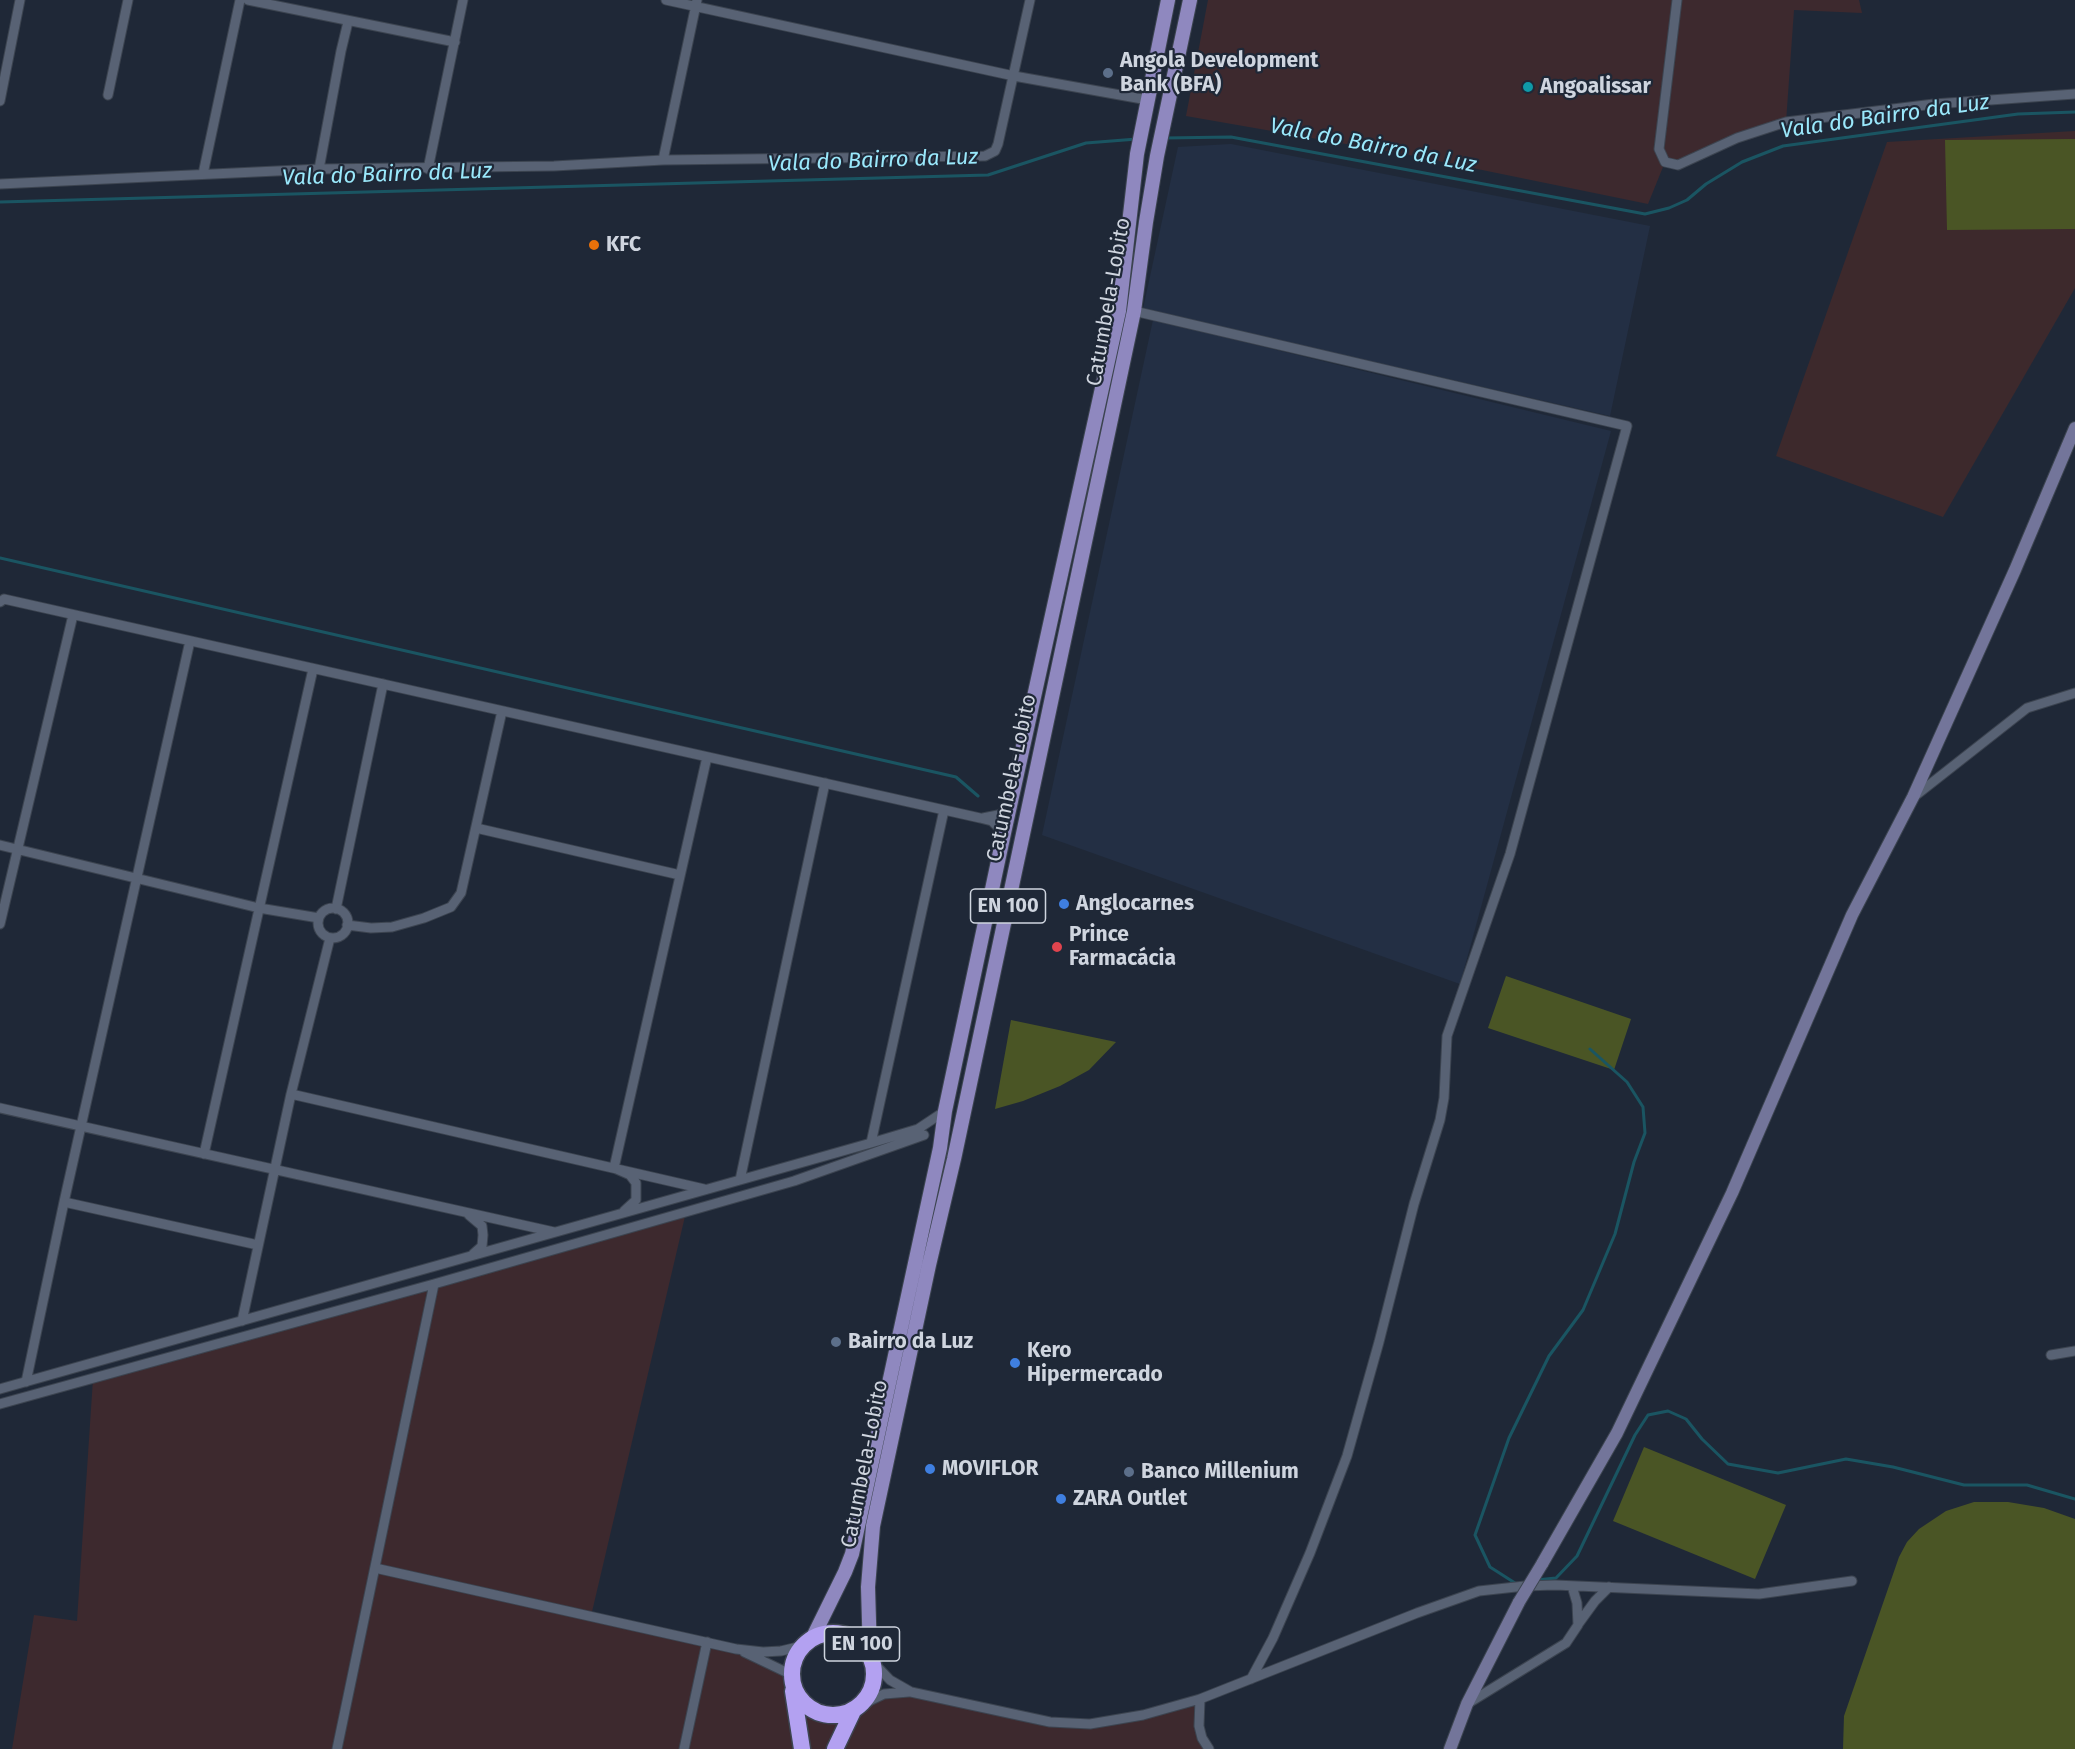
<!DOCTYPE html>
<meta charset="utf-8">
<style>
body{margin:0}
canvas{display:block;background:#1f2837}
</style>
<canvas width="2075" height="1749"></canvas>
<script>
const g = document.querySelector('canvas').getContext('2d');
g.lineJoin = 'round';
function fillPath(path, color) {
  g.fillStyle = color;
  g.fill(path, 'evenodd');
}
function poly(rows) {
  const path = new Path2D();
  for (const r of rows) {
    if (r.length === 3) {
      path.moveTo(r[0] + r[2], r[1]);
      path.arc(r[0], r[1], r[2], 0, 2 * Math.PI);
      continue;
    }
    path.moveTo(r[0], r[1]);
    for (let i = 2; i < r.length; i += 2) path.lineTo(r[i], r[i + 1]);
  }
  return path;
}
function trace(path, color, width, dash) {
  g.strokeStyle = color;
  g.lineWidth = width;
  g.lineCap = dash ? 'butt' : 'round';
  g.setLineDash(dash || []);
  g.stroke(path);
}
function drawText(font, color, halo, rows, align = 'center') {
  g.font = font + ' "Fira Sans",sans-serif';
  g.lineWidth = 4.5;
  g.setLineDash([]);
  g.textBaseline = 'middle';
  g.strokeStyle = halo;
  g.fillStyle = color;
  for (const [text, x, y, turn = 0] of rows) {
    g.save();
    g.translate(x, y);
    g.rotate((+turn || 0) * Math.PI / 180);
    g.textAlign = isNaN(turn) ? turn : align;
    if (halo) g.strokeText(text, 0, 0);
    g.fillText(text, 0, 0);
    g.restore();
  }
}
const commercial = poly([
 [1208,0,1859,0,1862,13,1794,10,1786,122,1678,165,1665,162,1648,204,1409,155,1186,116],
 [686,1212,591,1616,736,1649,790,1674,796,1694,804,1704,815,1712,827,1715,840,1715,853,1711,863,1704,893,1692,1090,1724,1200,1699,1198,1715,1209,1749,12,1749,34,1615,77,1621,93,1379]
]);
const built = poly([
 [1231,144,1650,226,1610,416,1143,309,1178,147],
 [1153,320,1611,431,1460,984,1042,835]
]);
const education = poly([
 [2075,131,2075,288,1943,517,1776,456,1887,142]
]);
const green = poly([
 [2075,139,2075,229,1947,230,1945,140],
 [1506,976,1631,1019,1614,1070,1488,1028],
 [1011,1020,1116,1042,1089,1070,1060,1086,1023,1101,995,1109],
 [1644,1447,1786,1505,1755,1579,1613,1521],
 [1974,1502,2008,1502,2044,1508,2075,1519,2075,1749,1843,1749,1844,1716,1899,1557,1907,1542,1919,1529,1946,1511]
]);
const stream = poly([
 [1165,138,1231,137,1645,214,1669,208,1687,200,1706,184,1742,162,1783,146,2018,114,2075,112],
 [0,202,988,175,1086,143,1137,139],
 [0,558,956,777,978,796],
 [1536,1580,1556,1578,1577,1556,1635,1435,1648,1415,1668,1411,1686,1419,1702,1439,1728,1464,1778,1473,1846,1459,1893,1467,1964,1485,2027,1485,2075,1499],
 [1515,1583,1490,1567,1475,1535,1509,1438,1549,1356,1583,1310,1615,1234,1634,1162,1645,1133,1643,1107,1627,1082,1590,1049]
]);
const street = poly([
 [248,0,455,42],
 [666,0,1014,76,1148,100],
 [1677,0,1659,149,1665,162,1678,165,1737,138,1786,122,1934,104,2075,94],
 [108,95,128,0],
 [0,101,20,0],
 [663,160,697,0],
 [319,169,341,51,348,22],
 [428,169,463,0],
 [203,174,240,0],
 [0,184,319,169,554,166,663,160,985,156,995,151,998,144,1030,0],
 [1134,311,1627,426,1510,854,1447,1036,1444,1098,1440,1120,1414,1204,1379,1342,1347,1456,1310,1553,1273,1638,1251,1679],
 [0,602,4,599,980,818,992,821,1004,833],
 [1915,796,2027,708,2075,693],
 [983,818,998,815,1009,810],
 [476,828,680,875],
 [0,845,259,908,319,918],
 [333,923,15],
 [336,909,383,684],
 [0,924,73,615],
 [347,925,371,928,392,927,424,918,451,907,461,893,502,711],
 [291,1094,704,1189],
 [0,1108,554,1232],
 [871,1143,944,810],
 [204,1154,313,669],
 [740,1180,825,783],
 [64,1202,258,1245],
 [624,1211,636,1200,636,1183,630,1175,614,1168,707,757],
 [469,1215,482,1226,483,1235,482,1246,473,1254],
 [242,1321,291,1094,330,938],
 [2051,1355,2075,1351],
 [26,1382,64,1202,190,641],
 [0,1389,871,1143,918,1129,945,1111],
 [0,1404,434,1284,794,1181,924,1135],
 [375,1568,736,1649,763,1652,781,1651,802,1646],
 [1579,1623,1595,1601,1609,1587],
 [744,1652,790,1674],
 [872,1661,890,1680,911,1692,1050,1722,1090,1724,1143,1715,1200,1699,1417,1613,1479,1591,1525,1586,1555,1585,1759,1594,1852,1581],
 [1200,1699,1199,1726,1202,1738,1209,1749],
 [863,1704,884,1694,909,1692],
 [1467,1704,1566,1643,1578,1625,1577,1603,1572,1586],
 [337,1749,434,1284],
 [684,1749,707,1642]
]);
const secondary = poly([
 [1542,1564,1617,1433,1732,1193,1852,915,1913,797,2015,570,2075,428],
 [1450,1749,1467,1704,1519,1602]
]);
const primary = poly([
 [812,1639,845,1572,852,1554,940,1148,945,1111,1004,833,1119,311,1137,154,1168,0],
 [870,1655,868,1587,873,1526,929,1265,954,1159,1134,311,1146,222,1157,156,1190,0]
]);
const highway = poly([
 [833,1674,41],
 [793,1691,802,1749],
 [835,1749,853,1711]
]);
const secondaryBridge = poly([
 [1519,1602,1542,1564]
]);
const markers = [
 [1108,73,6,"#5c6f8a"],
 [1528,87,6,"#0f9aa8"],
 [594,245,6,"#e8710a"],
 [1064,904,6,"#3f7fe0"],
 [1057,947,6,"#e0444e"],
 [836,1342,6,"#5c6f8a"],
 [1015,1363,6,"#3f7fe0"],
 [930,1469,6,"#3f7fe0"],
 [1129,1472,6,"#5c6f8a"],
 [1061,1499,6,"#3f7fe0"]
];
const shields = [
 [1008,906,75],
 [862,1644,75]
];
const shieldNames = [
 ["EN 100",1008,906],
 ["EN 100",862,1644]
];
const poiNames = [
 ["Angola Development",1120,61],
 ["Bank (BFA)",1120,85],
 ["Angoalissar",1540,87],
 ["KFC",606,245],
 ["Anglocarnes",1076,904],
 ["Prince",1069,935],
 ["Farmacácia",1069,959],
 ["Bairro da Luz",848,1342],
 ["Kero",1027,1351],
 ["Hipermercado",1027,1375],
 ["MOVIFLOR",942,1469],
 ["Banco Millenium",1141,1472],
 ["ZARA Outlet",1073,1499]
];
const streetNames = [
 ["Catumbela-Lobito",1109,302,-80],
 ["Catumbela-Lobito",1012,778,-78],
 ["Catumbela-Lobito",865,1464,-79]
];
const waterNames = [
 ["Vala do Bairro da Luz",1885,117,-8],
 ["Vala do Bairro da Luz",1373,146,11],
 ["Vala do Bairro da Luz",873,161,-2],
 ["Vala do Bairro da Luz",387,175,-2]
];
fillPath(commercial, '#3d292e');
fillPath(built, '#232f44');
fillPath(education, '#3d292c');
fillPath(green, '#4a5525');
trace(stream, '#1a5562', 3);
trace(street, '#3c4450', 11);
trace(secondary, '#3c4450', 14);
trace(primary, '#3c4450', 16);
trace(highway, '#3c4450', 19);
trace(street, '#586274', 9);
trace(secondary, '#73759a', 12);
trace(primary, '#8f88bf', 14);
trace(highway, '#b3a1f1', 16);
trace(secondaryBridge, '#3c4450', 14, []);
trace(secondaryBridge, '#73759a', 12);
for (const [x, y, r, color] of markers) {
  const dot = new Path2D();
  dot.arc(x, y, r, 0, 2 * Math.PI);
  g.fillStyle = color;
  g.fill(dot);
  trace(dot, '#1f2837', 2);
}
for (const [x, y, w] of shields) {
  const box = new Path2D();
  box.roundRect(x - w / 2, y - 17, w, 34, 4.5);
  g.fillStyle = '#1f2837';
  g.fill(box);
  trace(box, '#cfd5df', 1.5);
}
drawText('bold 20px', '#cfd5df', null, shieldNames);
drawText('bold 21px', '#cfd5df', '#1f2837', poiNames, 'left');
drawText('21px', '#cfd5df', '#1f2837', streetNames);
drawText('italic 22px', '#9ae8fb', '#1f2837', waterNames);
</script>
